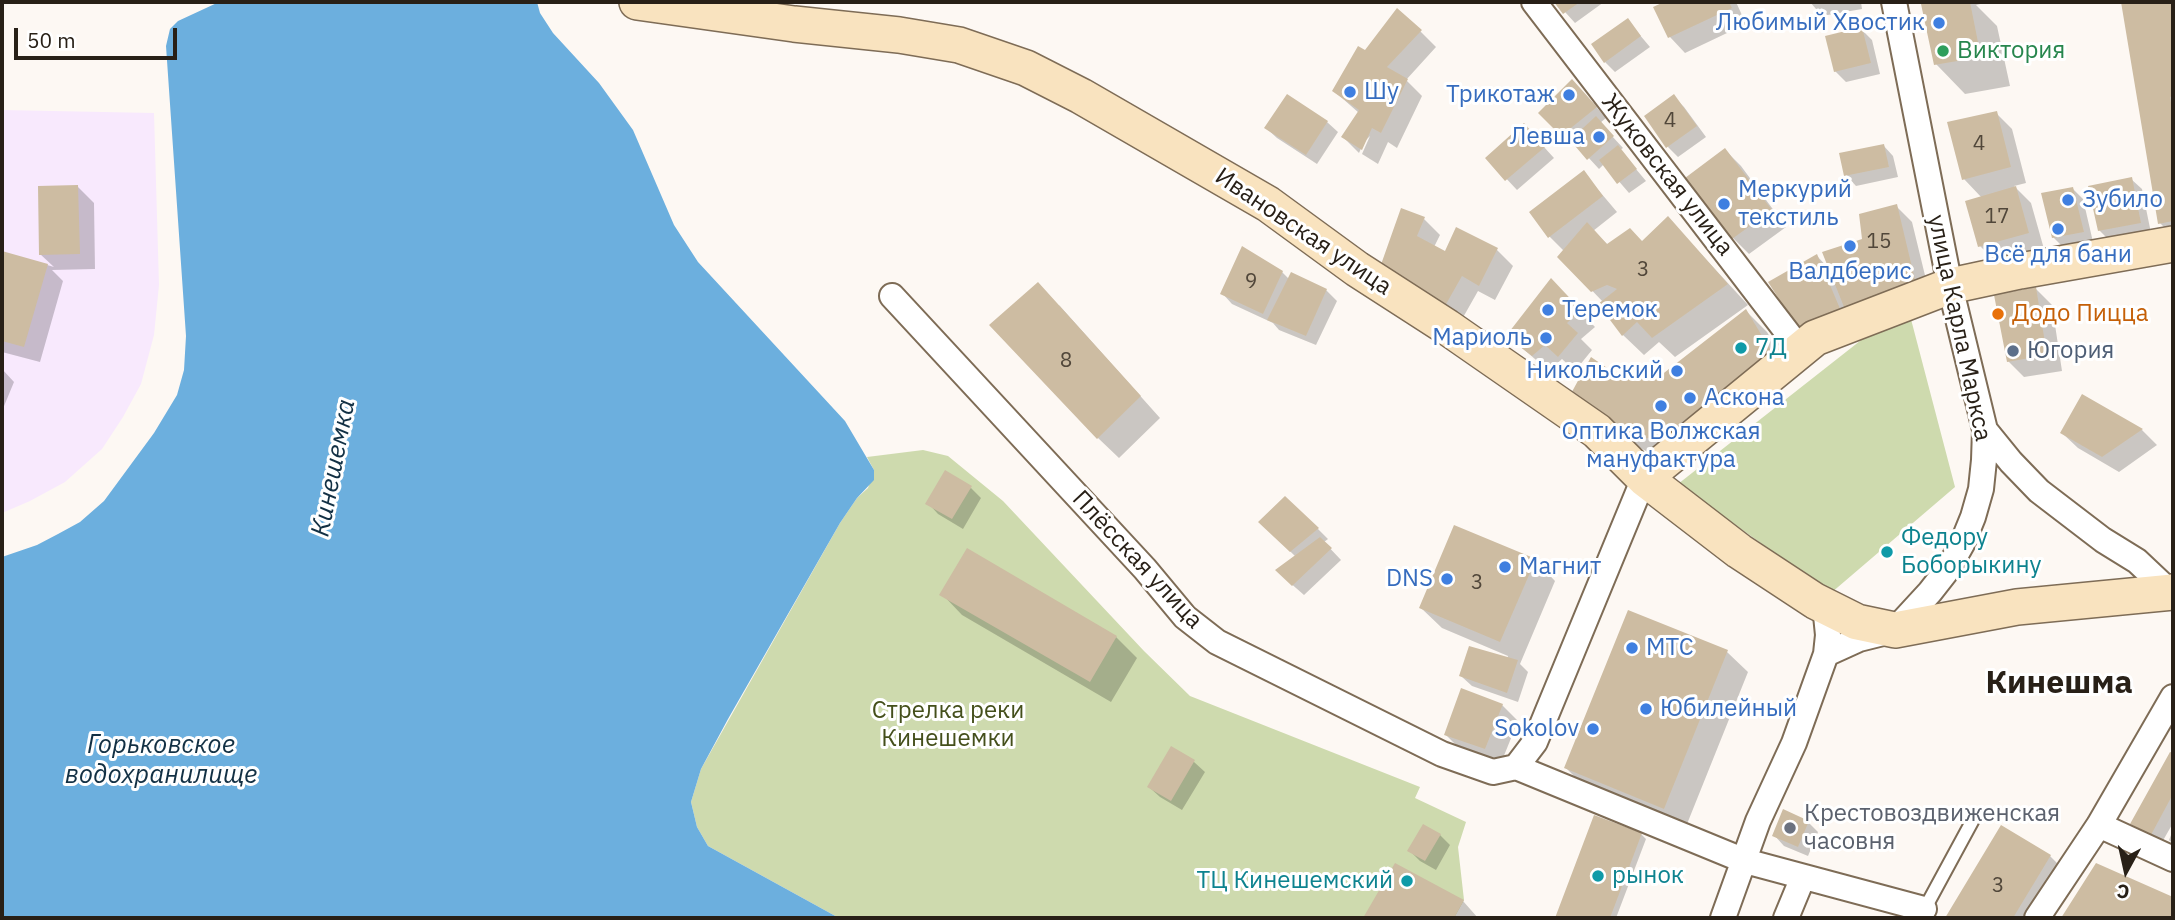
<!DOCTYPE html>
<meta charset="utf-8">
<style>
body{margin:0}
#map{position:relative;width:2175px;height:920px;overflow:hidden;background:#fdf8f3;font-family:"IBM Plex Sans",sans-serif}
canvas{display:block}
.frame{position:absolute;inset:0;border:4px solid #282017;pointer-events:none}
.north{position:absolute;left:2091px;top:836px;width:70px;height:70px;-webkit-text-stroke:5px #fff;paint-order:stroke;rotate:188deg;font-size:19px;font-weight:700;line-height:28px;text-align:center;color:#282017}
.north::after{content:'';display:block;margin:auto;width:24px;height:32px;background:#282017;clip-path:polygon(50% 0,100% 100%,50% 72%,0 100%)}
.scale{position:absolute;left:14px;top:28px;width:163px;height:32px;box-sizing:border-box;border:4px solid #282017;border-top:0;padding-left:9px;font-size:21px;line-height:24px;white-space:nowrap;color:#282017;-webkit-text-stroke:5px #fff;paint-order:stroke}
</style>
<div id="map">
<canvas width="2175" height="920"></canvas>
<div class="frame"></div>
<div class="north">С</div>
<div class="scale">50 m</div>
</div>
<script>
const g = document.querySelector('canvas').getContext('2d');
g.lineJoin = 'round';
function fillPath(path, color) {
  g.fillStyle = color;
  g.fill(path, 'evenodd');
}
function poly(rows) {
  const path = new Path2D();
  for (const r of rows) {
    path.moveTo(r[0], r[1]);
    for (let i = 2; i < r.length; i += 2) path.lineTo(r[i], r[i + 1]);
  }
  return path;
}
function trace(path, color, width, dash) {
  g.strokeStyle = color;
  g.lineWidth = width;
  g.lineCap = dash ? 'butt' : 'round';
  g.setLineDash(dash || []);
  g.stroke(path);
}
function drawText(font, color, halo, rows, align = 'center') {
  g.font = font + ' "IBM Plex Sans",sans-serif';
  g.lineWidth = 6;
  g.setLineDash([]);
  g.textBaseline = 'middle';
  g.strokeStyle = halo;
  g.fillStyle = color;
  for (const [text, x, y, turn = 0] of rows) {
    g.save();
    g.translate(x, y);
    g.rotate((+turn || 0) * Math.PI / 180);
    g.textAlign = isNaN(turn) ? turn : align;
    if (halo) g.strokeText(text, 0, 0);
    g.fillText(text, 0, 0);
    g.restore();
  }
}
const industrial = poly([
 [2,110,154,113,159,285,154,335,141,384,123,417,102,449,65,482,30,501,2,513]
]);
const green = poly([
 [1907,304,1955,487,1831,593,1678,484],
 [923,450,948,456,1003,501,1144,651,1190,696,1420,787,1415,798,1466,822,1458,847,1464,900,1454,918,839,918,708,846,697,827,691,802,701,769,840,523,857,498,868,488,874,470,867,457]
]);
const water = poly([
 [219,2,537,2,540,13,553,33,599,83,633,130,674,225,698,262,845,421,874,470,874,480,857,498,840,523,728,719,701,769,691,802,697,827,708,846,839,918,2,918,2,557,37,545,58,534,80,522,104,501,154,433,177,395,184,370,186,336,166,46,170,29,178,21]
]);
const shadow = poly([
 [1556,2,1604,2,1575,23],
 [1668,2,1736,2,1746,24,1685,53,1670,37,1655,8],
 [1810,2,1861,2,1862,9,1822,16],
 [1943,2,1989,2,1976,5,1997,26,2010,86,1965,94,1936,64,1923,6],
 [2123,2,2173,2,2173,236,2160,223],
 [1628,21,1650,47,1615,72,1605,62],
 [1861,29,1872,40,1880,74,1846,82,1835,71],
 [1420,31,1436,47,1406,80,1422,96,1397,148,1388,142,1378,164,1362,154,1370,136,1364,142,1359,153,1343,137,1359,113,1334,91,1365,53],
 [1583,92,1606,118,1600,123,1623,148,1620,150,1646,181,1629,193,1604,164,1599,169,1575,143,1572,145,1541,113],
 [1674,97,1684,107,1706,137,1678,157,1668,147],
 [1996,113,2012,129,2026,183,2014,186,2031,203,2044,249,1996,262,1980,246,1982,198,1964,179],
 [1327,122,1338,132,1317,164,1277,138,1266,128],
 [1534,136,1554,158,1517,190,1487,158],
 [1883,145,1893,156,1898,177,1856,186,1846,175],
 [1725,150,1741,166,1786,227,1749,254,1733,238],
 [1584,173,1617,212,1593,231,1608,245,1642,243,1668,218,1748,305,1675,357,1659,342,1644,355,1623,335,1603,302,1560,257,1564,251,1549,236],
 [2131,179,2142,189,2151,233,2110,241,2099,230],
 [78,187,94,203,95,269,52,270,63,281,40,362,2,352,2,252,54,267,40,254],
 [2073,189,2083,199,2093,242,2064,248,2053,237],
 [1896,206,1912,222,1931,300,1819,350,1817,256,1832,272],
 [1424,219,1440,235,1434,247,1446,254,1497,250,1513,266,1495,300,1478,291,1461,321,1380,272],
 [1282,272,1289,279,1326,290,1337,301,1316,345,1279,330,1273,323,1232,304,1222,293],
 [1551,281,1595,327,1581,339,1592,350,1575,371,1562,359,1549,371,1508,336],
 [2036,289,2052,305,2062,371,2024,377,2008,361],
 [1059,305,1160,418,1119,458,1098,438],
 [1746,311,1767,332,1794,377,1660,459,1591,420,1661,377],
 [2,369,14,382,2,411],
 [2083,397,2142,430,2157,445,2119,472,2078,448,2062,433],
 [971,488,981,498,963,529,938,514,928,503],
 [1260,522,1318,529,1328,539,1324,542,1341,560,1304,595,1288,581,1296,557],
 [1535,560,1555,581,1520,664,1528,672,1518,702,1472,686,1461,676,1507,659,1508,656,1442,628,1421,608],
 [942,594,1116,637,1137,658,1111,702,962,615],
 [1629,612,1727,652,1748,672,1685,829,1587,789,1566,768],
 [1502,705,1518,721,1501,763,1462,751,1446,735],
 [1172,749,1194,762,1205,772,1182,810,1160,797,1149,787],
 [2171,754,2173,755,2173,823,2161,844,2143,834,2132,823],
 [1595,817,1641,834,1646,839,1616,918,1557,918],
 [1808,822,1818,832,1808,856,1784,846,1774,835],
 [2002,827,2050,856,2060,866,2029,918,1947,918],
 [2173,830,2173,844,2169,840],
 [1440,835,1450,845,1436,870,1420,861,1410,851],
 [1396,865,1463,901,1478,918,1365,918],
 [2096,866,2173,899,2173,918,2063,918]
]);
const building = poly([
 [1554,2,1580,2,1563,14],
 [1664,2,1729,2,1732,8,1668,38,1653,7],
 [1934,2,1970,2,1981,57,1934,65,1921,4],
 [2121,2,2173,2,2173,96,2170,97,2173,113,2173,221,2158,224],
 [1397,8,1422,30,1387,67,1408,79,1381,133,1372,128,1362,150,1341,137,1359,110,1332,91,1358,46,1365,50],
 [1628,18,1641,36,1604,63,1591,44],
 [1862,27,1871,63,1834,72,1825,36],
 [1572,79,1597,107,1561,136,1538,113],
 [1287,94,1328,121,1306,155,1264,128],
 [1674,94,1697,126,1666,148,1644,116],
 [1997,111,2011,167,1962,180,1947,122],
 [1596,116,1614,136,1587,160,1570,140],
 [1524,123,1545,147,1505,181,1485,158],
 [1884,144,1889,167,1844,176,1839,153],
 [1618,145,1637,169,1617,184,1599,160],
 [1725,148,1772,210,1732,239,1685,178],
 [1584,170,1603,196,1548,238,1529,212],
 [2132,177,2141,223,2098,231,2088,186],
 [78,185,80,254,39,255,38,186],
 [2016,186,2029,233,1978,247,1965,201],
 [2073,187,2084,232,2052,238,2041,193],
 [1897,204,1916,284,1846,312,1822,252,1862,239,1859,214],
 [1401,208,1425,217,1417,236,1445,251,1456,227,1498,248,1479,286,1462,276,1445,306,1378,273],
 [1668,216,1728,284,1652,338,1637,322,1622,336,1598,304,1617,289,1607,285,1591,292,1557,257,1587,222,1607,244,1630,228,1642,241],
 [1242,246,1283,271,1263,314,1220,294],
 [2,251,48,264,24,347,2,341],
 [1817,254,1841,311,1802,335,1768,282],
 [1291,272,1327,289,1306,336,1267,320],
 [1551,278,1581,310,1567,323,1578,333,1558,357,1545,345,1532,356,1506,336],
 [1038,282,1141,396,1097,439,989,325],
 [2036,287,2047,355,2007,362,1994,295],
 [1746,309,1774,356,1661,437,1638,439,1568,399,1591,357,1619,376,1660,376],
 [2082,394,2143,429,2102,457,2060,433],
 [945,470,972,486,952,519,925,504],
 [1285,496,1319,528,1290,552,1258,522],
 [1454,525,1536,559,1500,642,1419,608],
 [1320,537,1332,548,1292,586,1275,570],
 [967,548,1117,636,1090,682,939,595],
 [1628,610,1728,650,1664,809,1564,768],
 [1469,646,1518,660,1507,693,1459,676],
 [1461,688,1503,704,1485,749,1444,735],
 [1171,746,1195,760,1171,801,1147,787],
 [2170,752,2173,753,2173,794,2151,835,2130,824],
 [1783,809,1809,821,1798,847,1772,836],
 [1594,815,1642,833,1610,918,1555,918],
 [1423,824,1441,834,1425,861,1407,851],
 [2001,825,2051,855,2013,918,1945,918],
 [1395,863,1464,900,1454,918,1363,918],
 [2096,863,2173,897,2173,918,2061,918]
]);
const lane = poly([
 [1923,912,1975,816]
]);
const street = poly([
 [1534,2,1800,349],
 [892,296,1145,569,1185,617,1217,642,1442,754,1493,772,1516,767],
 [1985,430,2011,462,2039,491,2103,540,2137,561,2170,592],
 [1826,654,1859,639,1895,630,1930,592,1948,569,1962,544,1973,517,1981,489,1984,460,1985,430,1950,286,1894,2],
 [1516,767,1745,861,1924,909],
 [1516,767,1535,742,1644,478],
 [2099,825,2173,859],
 [1723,918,1758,821,1794,743,1826,654,1828,635,1826,615,1825,609,1815,601],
 [1786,918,1803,877],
 [2037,918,2099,825,2173,697]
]);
const secondary = poly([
 [637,2,794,24,899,35,959,45,1026,68,1081,96,1268,204,1357,269,1447,327,1597,431,1644,478,1739,551,1815,601,1857,622,1895,630,2017,607,2173,592],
 [1644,478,1815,338,1950,286,2020,271,2173,244]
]);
const markers = [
 [1939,23,7,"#3f7fe0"],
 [1943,51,7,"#2e9e5b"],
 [1350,92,7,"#3f7fe0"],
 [1569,95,7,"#3f7fe0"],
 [1599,137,7,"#3f7fe0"],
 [2068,200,7,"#3f7fe0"],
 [1724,204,7,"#3f7fe0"],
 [2058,229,7,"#3f7fe0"],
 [1850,246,7,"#3f7fe0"],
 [1548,310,7,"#3f7fe0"],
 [1998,314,7,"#e8710a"],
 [1546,338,7,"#3f7fe0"],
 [1741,348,7,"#0f9aa8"],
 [2013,351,7,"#5c6f8a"],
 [1677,371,7,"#3f7fe0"],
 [1690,398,7,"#3f7fe0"],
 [1661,406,7,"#3f7fe0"],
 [1887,552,7,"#0f9aa8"],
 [1505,567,7,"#3f7fe0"],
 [1447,579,7,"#3f7fe0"],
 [1632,648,7,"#3f7fe0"],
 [1646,709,7,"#3f7fe0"],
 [1593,729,7,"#3f7fe0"],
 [1790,828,7,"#6b7280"],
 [1598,876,7,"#0f9aa8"],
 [1407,881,7,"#0f9aa8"]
];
const numberNames = [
 ["4",1670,121],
 ["4",1979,144],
 ["17",1997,217],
 ["15",1879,242],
 ["3",1643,270],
 ["9",1251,282],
 ["8",1066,361],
 ["3",1477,583],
 ["3",1998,886]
];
const shopNames = [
 ["Любимый Хвостик",1925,23,"right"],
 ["Шу",1364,92],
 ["Трикотаж",1555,95,"right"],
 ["Левша",1585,137,"right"],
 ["Меркурий",1738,190],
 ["текстиль",1738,218],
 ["Зубило",2082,200],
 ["Всё для бани",2058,255,"center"],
 ["Валдберис",1850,272,"center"],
 ["Теремок",1562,310],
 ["Мариоль",1532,338,"right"],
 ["Никольский",1663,371,"right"],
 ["Аскона",1704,398],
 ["Оптика Волжская",1661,432,"center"],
 ["мануфактура",1661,460,"center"],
 ["Магнит",1519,567],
 ["DNS",1433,579,"right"],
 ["МТС",1646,648],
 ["Юбилейный",1660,709],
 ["Sokolov",1579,729,"right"]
];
const leisureNames = [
 ["Виктория",1957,51]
];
const streetNames = [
 ["Жуковская улица",1667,175,52],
 ["Ивановская улица",1303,232,34],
 ["улица Карла Маркса",1959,328,78],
 ["Плёсская улица",1137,560,47]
];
const foodNames = [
 ["Додо Пицца",2012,314]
];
const cultureNames = [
 ["7Д",1755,348],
 ["Федору",1901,538],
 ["Боборыкину",1901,566],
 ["рынок",1612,876],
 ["ТЦ Кинешемский",1393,881,"right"]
];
const serviceNames = [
 ["Югория",2027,351]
];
const parkNames = [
 ["Стрелка реки",948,711],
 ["Кинешемки",948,739]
];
const worshipNames = [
 ["Крестовоздвиженская",1804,814],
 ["часовня",1804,842]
];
const waterNames = [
 ["Кинешемка",334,468,-79],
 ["Горьковское",161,745],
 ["водохранилище",161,775]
];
const districtNames = [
 ["Кинешма",2059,684]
];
fillPath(industrial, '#f8e9fd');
fillPath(green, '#cedaae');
fillPath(water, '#6cafde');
fillPath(shadow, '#0003');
fillPath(building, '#cdbca2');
trace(lane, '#7e6c56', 16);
trace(street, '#7e6c56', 28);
trace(secondary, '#7e6c56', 38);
trace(lane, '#fff', 12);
trace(street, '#fff', 24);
trace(secondary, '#f9e3bf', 35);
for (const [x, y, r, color] of markers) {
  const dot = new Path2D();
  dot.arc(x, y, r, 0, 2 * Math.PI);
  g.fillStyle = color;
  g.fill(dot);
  trace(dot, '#fff', 2.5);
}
drawText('21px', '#51473a', null, numberNames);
drawText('24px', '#366cbe', '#fff', shopNames, 'left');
drawText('24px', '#27864d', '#fff', leisureNames, 'left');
drawText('24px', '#282017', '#fff', streetNames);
drawText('24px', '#c56008', '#fff', foodNames, 'left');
drawText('24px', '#0d838f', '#fff', cultureNames, 'left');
drawText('24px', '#4e5e75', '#fff', serviceNames, 'left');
drawText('24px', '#444f1b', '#fff', parkNames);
drawText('24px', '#5b616d', '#fff', worshipNames, 'left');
drawText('italic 26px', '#123044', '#fff', waterNames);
drawText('bold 32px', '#282017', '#fff', districtNames);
</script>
